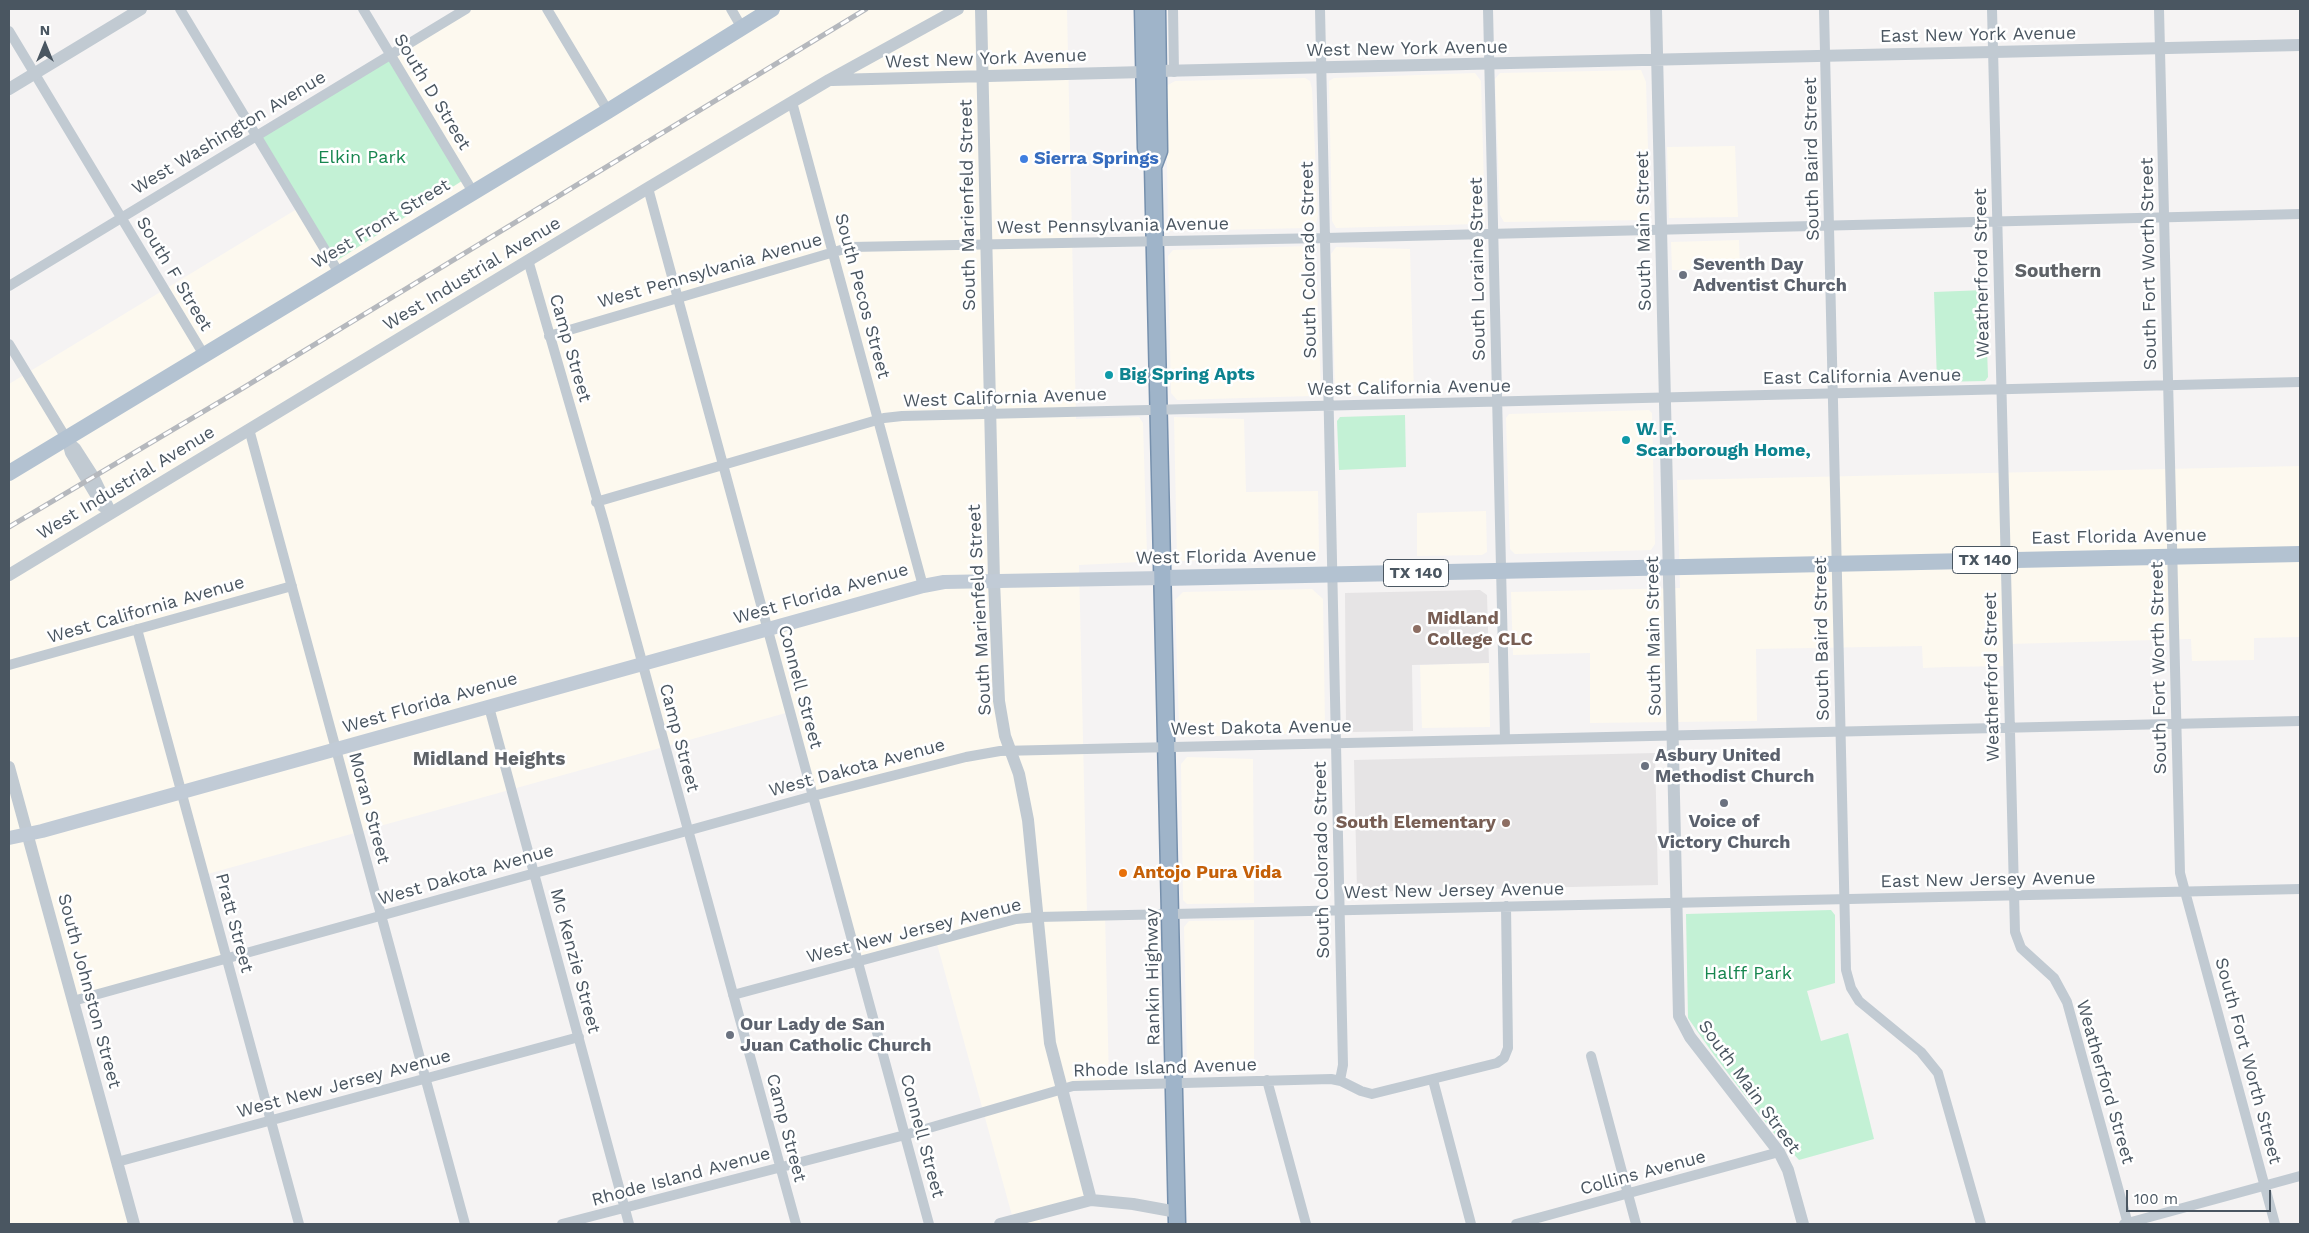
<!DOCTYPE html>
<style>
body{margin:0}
#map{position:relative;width:2309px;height:1233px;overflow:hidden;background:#f5f3f3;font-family:"Work Sans",sans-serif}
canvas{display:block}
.frame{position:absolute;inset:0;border:10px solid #4a5661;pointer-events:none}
.north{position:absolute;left:20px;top:20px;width:50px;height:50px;-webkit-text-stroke:4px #fff;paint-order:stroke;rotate:0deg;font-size:14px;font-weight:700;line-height:20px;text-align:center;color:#4a5661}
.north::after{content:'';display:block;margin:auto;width:18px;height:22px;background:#4a5661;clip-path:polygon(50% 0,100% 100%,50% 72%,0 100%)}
.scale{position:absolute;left:2126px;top:1190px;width:145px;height:22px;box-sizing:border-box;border:2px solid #4a5661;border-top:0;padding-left:6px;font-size:15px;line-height:18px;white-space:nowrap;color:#4a5661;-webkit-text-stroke:4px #fff;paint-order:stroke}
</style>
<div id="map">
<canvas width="2309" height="1233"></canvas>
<div class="frame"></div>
<div class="north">N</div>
<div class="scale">100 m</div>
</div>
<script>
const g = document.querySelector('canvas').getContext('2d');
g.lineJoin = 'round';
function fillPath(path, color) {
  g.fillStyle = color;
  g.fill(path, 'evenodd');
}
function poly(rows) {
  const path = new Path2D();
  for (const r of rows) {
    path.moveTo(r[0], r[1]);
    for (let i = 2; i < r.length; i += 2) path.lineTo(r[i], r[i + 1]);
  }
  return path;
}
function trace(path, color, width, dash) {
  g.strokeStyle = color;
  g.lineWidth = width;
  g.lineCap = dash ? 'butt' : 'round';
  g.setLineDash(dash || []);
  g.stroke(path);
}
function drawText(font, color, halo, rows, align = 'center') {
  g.font = font + ' "Work Sans",sans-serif';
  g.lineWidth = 5;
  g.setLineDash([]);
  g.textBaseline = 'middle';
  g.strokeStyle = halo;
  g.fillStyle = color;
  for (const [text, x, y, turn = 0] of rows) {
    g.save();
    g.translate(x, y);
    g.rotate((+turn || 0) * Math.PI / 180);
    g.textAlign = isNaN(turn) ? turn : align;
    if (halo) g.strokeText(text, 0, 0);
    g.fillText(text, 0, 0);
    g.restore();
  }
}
const commercial = poly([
 [466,9,1067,9,1076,419,1139,417,1143,423,1147,555,1140,562,1079,565,1087,914,1105,914,1109,1082,1061,1083,1092,1198,1038,1213,1041,1224,995,1224,1013,1219,937,944,860,964,793,711,204,875,227,961,73,1004,133,1224,9,1224,9,384,417,136,391,54],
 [1641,70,1646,82,1650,216,1644,220,1504,222,1500,215,1495,79,1500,73],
 [1475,73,1481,81,1485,221,1477,224,1336,228,1332,221,1329,81,1334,78],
 [1305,78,1310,81,1312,89,1318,215,1316,224,1308,228,1168,231,1166,91,1168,85,1175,81],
 [1735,146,1738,217,1669,218,1667,147],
 [1739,240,1740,269,1672,270,1671,242],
 [1310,246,1316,257,1321,390,1312,396,1177,400,1171,393,1168,256,1173,250],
 [1336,247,1410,249,1414,395,1343,396,1335,391,1331,254],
 [1649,410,1652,413,1655,544,1651,550,1515,554,1510,549,1506,418,1509,414],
 [1174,417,1244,419,1246,492,1318,491,1319,552,1310,558,1177,561],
 [2300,466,2300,637,2254,638,2254,660,2192,661,2191,639,2008,644,2008,666,1946,667,1923,668,1922,646,1756,649,1757,721,1590,723,1590,653,1513,655,1511,592,1680,588,1677,480],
 [1486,511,1487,552,1482,555,1417,556,1417,513],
 [1312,589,1323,599,1325,726,1319,733,1185,737,1179,728,1175,600,1183,592],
 [1489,663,1490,727,1422,728,1420,665],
 [1187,757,1253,759,1254,903,1187,904,1183,900,1181,764],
 [1254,920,1254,1070,1193,1073,1187,1067,1184,927,1189,921]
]);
const education = poly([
 [1480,590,1487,595,1489,663,1412,665,1413,731,1350,732,1346,728,1345,593],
 [1655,753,1658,885,1357,892,1354,760]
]);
const green = poly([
 [390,54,465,179,333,263,256,136],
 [1985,290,1988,377,1985,381,1937,382,1934,292],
 [1405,415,1406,467,1339,470,1337,421,1340,417],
 [1831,910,1835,915,1835,983,1807,991,1821,1041,1848,1033,1874,1139,1799,1160,1773,1132,1714,1055,1688,1018,1686,914]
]);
const minor = poly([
 [180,9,339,273],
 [363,9,473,192],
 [547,9,608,111],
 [731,9,742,28],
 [1173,9,1174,72],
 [1320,9,1343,1065,1340,1080],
 [1488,9,1505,739],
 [1824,9,1846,970,1851,988,1859,1001,1921,1052,1938,1073,1981,1224],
 [1992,9,2015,932,2021,948,2054,978,2067,1002,2128,1224],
 [2159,9,2180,873,2275,1224],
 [9,31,204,355],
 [792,102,923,586],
 [648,188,929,1224],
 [528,260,604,523,796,1224],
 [9,286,466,9],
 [549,336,851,247,1325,238,2300,214],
 [9,344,66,438,70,453,102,507,112,513],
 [249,429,465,1224],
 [66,439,76,448,94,476,112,513],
 [596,502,884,418,902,416,2300,382],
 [137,629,299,1224],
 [9,665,292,586],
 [489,707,629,1224],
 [733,995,1016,919,1038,917,2300,889],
 [73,1001,813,796,966,757,1000,751,2300,721],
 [1591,1056,1636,1224],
 [1267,1080,1306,1224],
 [1433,1080,1471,1224],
 [117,1162,579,1037],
 [562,1224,905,1135,1073,1086,1331,1079,1341,1081,1361,1091,1372,1094,1497,1063,1504,1058,1508,1048,1506,906],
 [1516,1224,1779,1152],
 [2124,1224,2300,1176]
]);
const tertiary = poly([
 [981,9,994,581,999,701,1005,736,1019,774,1028,820,1050,1043,1091,1200],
 [1656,9,1679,1016,1690,1037,1779,1152,1788,1170,1803,1224],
 [1159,71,2300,45],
 [832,80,1144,72],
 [9,89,141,9],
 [9,575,648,188,829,80,958,9],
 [9,767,134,1224],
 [1000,1224,1091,1200,1133,1204,1177,1212]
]);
const secondary = poly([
 [9,838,42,831,923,586,944,582,1163,578]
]);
const primary = poly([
 [9,473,608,111,772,9],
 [1163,578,2300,554]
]);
const trunk = poly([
 [1143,9,1146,148,1153,167,1177,1224],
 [1153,167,1159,151,1157,9]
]);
const rail = poly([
 [9,527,243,388,866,9]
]);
const markers = [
 [1024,159,5,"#3f7fe0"],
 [1683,275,5,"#6b7280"],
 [1109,375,5,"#0f9aa8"],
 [1626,440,5,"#0f9aa8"],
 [1417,629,5,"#8d6e63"],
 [1645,766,5,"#6b7280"],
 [1724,803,5,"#6b7280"],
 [1506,823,5,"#8d6e63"],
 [1123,873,5,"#e8710a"],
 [730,1035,5,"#6b7280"]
];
const shields = [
 [1985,560,65],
 [1416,573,65]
];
const shieldNames = [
 ["TX 140",1985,560],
 ["TX 140",1416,573]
];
const streetNames = [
 ["East New York Avenue",1978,35,-1],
 ["West New York Avenue",1407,49,-1],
 ["West New York Avenue",986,59,-2],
 ["South D Street",432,92,59],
 ["West Washington Avenue",229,133,-31],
 ["South Baird Street",1812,159,-91],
 ["South Marienfeld Street",968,205,-91],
 ["West Front Street",381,224,-31],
 ["West Pennsylvania Avenue",1113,226,-1],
 ["South Main Street",1644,231,-91],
 ["South Colorado Street",1309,260,-91],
 ["South Fort Worth Street",2149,264,-91],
 ["South Loraine Street",1478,269,-91],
 ["West Pennsylvania Avenue",710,271,-16],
 ["Weatherford Street",1982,273,-91],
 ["South F Street",174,274,59],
 ["West Industrial Avenue",472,274,-31],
 ["South Pecos Street",862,296,75],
 ["Camp Street",570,348,74],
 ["East California Avenue",1862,377,-1],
 ["West California Avenue",1409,388,-1],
 ["West California Avenue",1005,398,-2],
 ["West Industrial Avenue",126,483,-31],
 ["East Florida Avenue",2119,537,-1],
 ["West Florida Avenue",1226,557,-1],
 ["West Florida Avenue",821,594,-16],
 ["West California Avenue",146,610,-16],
 ["South Marienfeld Street",980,610,-93],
 ["South Main Street",1654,636,-91],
 ["South Baird Street",1822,639,-91],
 ["South Fort Worth Street",2159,668,-91],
 ["Weatherford Street",1992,677,-91],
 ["Connell Street",800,687,75],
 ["West Florida Avenue",430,703,-16],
 ["West Dakota Avenue",1261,728,-1],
 ["Camp Street",679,738,75],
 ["West Dakota Avenue",857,768,-15],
 ["Moran Street",369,808,75],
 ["South Colorado Street",1322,860,-91],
 ["West Dakota Avenue",466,875,-16],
 ["East New Jersey Avenue",1988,880,-1],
 ["West New Jersey Avenue",1454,891,-1],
 ["Pratt Street",234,923,75],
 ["West New Jersey Avenue",914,931,-14],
 ["Mc Kenzie Street",575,961,75],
 ["Rankin Highway",1153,977,-91],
 ["South Johnston Street",89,991,75],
 ["South Fort Worth Street",2248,1061,75],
 ["Rhode Island Avenue",1165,1068,-2],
 ["Weatherford Street",2105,1082,74],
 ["West New Jersey Avenue",344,1084,-15],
 ["South Main Street",1749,1087,54],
 ["Camp Street",786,1128,75],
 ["Connell Street",922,1136,75],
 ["Collins Avenue",1643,1173,-15],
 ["Rhode Island Avenue",681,1177,-15]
];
const parkNames = [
 ["Elkin Park",362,158],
 ["Halff Park",1748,974]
];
const shopNames = [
 ["Sierra Springs",1034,159]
];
const worshipNames = [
 ["Seventh Day",1693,265],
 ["Adventist Church",1693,286],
 ["Asbury United",1655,756],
 ["Methodist Church",1655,777],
 ["Voice of",1724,822,"center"],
 ["Victory Church",1724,843,"center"],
 ["Our Lady de San",740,1025],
 ["Juan Catholic Church",740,1046]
];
const cultureNames = [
 ["Big Spring Apts",1119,375],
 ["W. F.",1636,430],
 ["Scarborough Home,",1636,451]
];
const educationNames = [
 ["Midland",1427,619],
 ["College CLC",1427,640],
 ["South Elementary",1496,823,"right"]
];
const foodNames = [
 ["Antojo Pura Vida",1133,873]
];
const neighbourhoodNames = [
 ["Southern",2058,271],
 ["Midland Heights",489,759]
];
fillPath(commercial, '#fdf9ef');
fillPath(education, '#e6e4e5');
fillPath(green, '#c3f1d5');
trace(trunk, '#7690ad', 19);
trace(minor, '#c1cad2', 10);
trace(tertiary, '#c1cad2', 12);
trace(secondary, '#c1cbd6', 14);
trace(primary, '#b3c2d1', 16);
trace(trunk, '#9fb4c9', 16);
trace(rail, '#b5b8bd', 5);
trace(rail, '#fff', 3, [9]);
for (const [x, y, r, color] of markers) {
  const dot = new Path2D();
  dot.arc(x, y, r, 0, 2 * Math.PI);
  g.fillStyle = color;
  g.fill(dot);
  trace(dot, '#fff', 2);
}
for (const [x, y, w] of shields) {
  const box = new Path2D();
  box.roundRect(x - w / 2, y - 13.5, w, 27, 4);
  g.fillStyle = '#fff';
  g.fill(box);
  trace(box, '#4a5661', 1);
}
drawText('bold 16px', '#4a5661', null, shieldNames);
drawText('18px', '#4a5661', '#fff', streetNames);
drawText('18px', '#17864f', '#fff', parkNames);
drawText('bold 18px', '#366cbe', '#fff', shopNames, 'left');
drawText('bold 18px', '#5b616d', '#fff', worshipNames, 'left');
drawText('bold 18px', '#0d838f', '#fff', cultureNames, 'left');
drawText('bold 18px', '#785e54', '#fff', educationNames, 'left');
drawText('bold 18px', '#c56008', '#fff', foodNames, 'left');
drawText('bold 19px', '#5f6368', '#fff', neighbourhoodNames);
</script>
